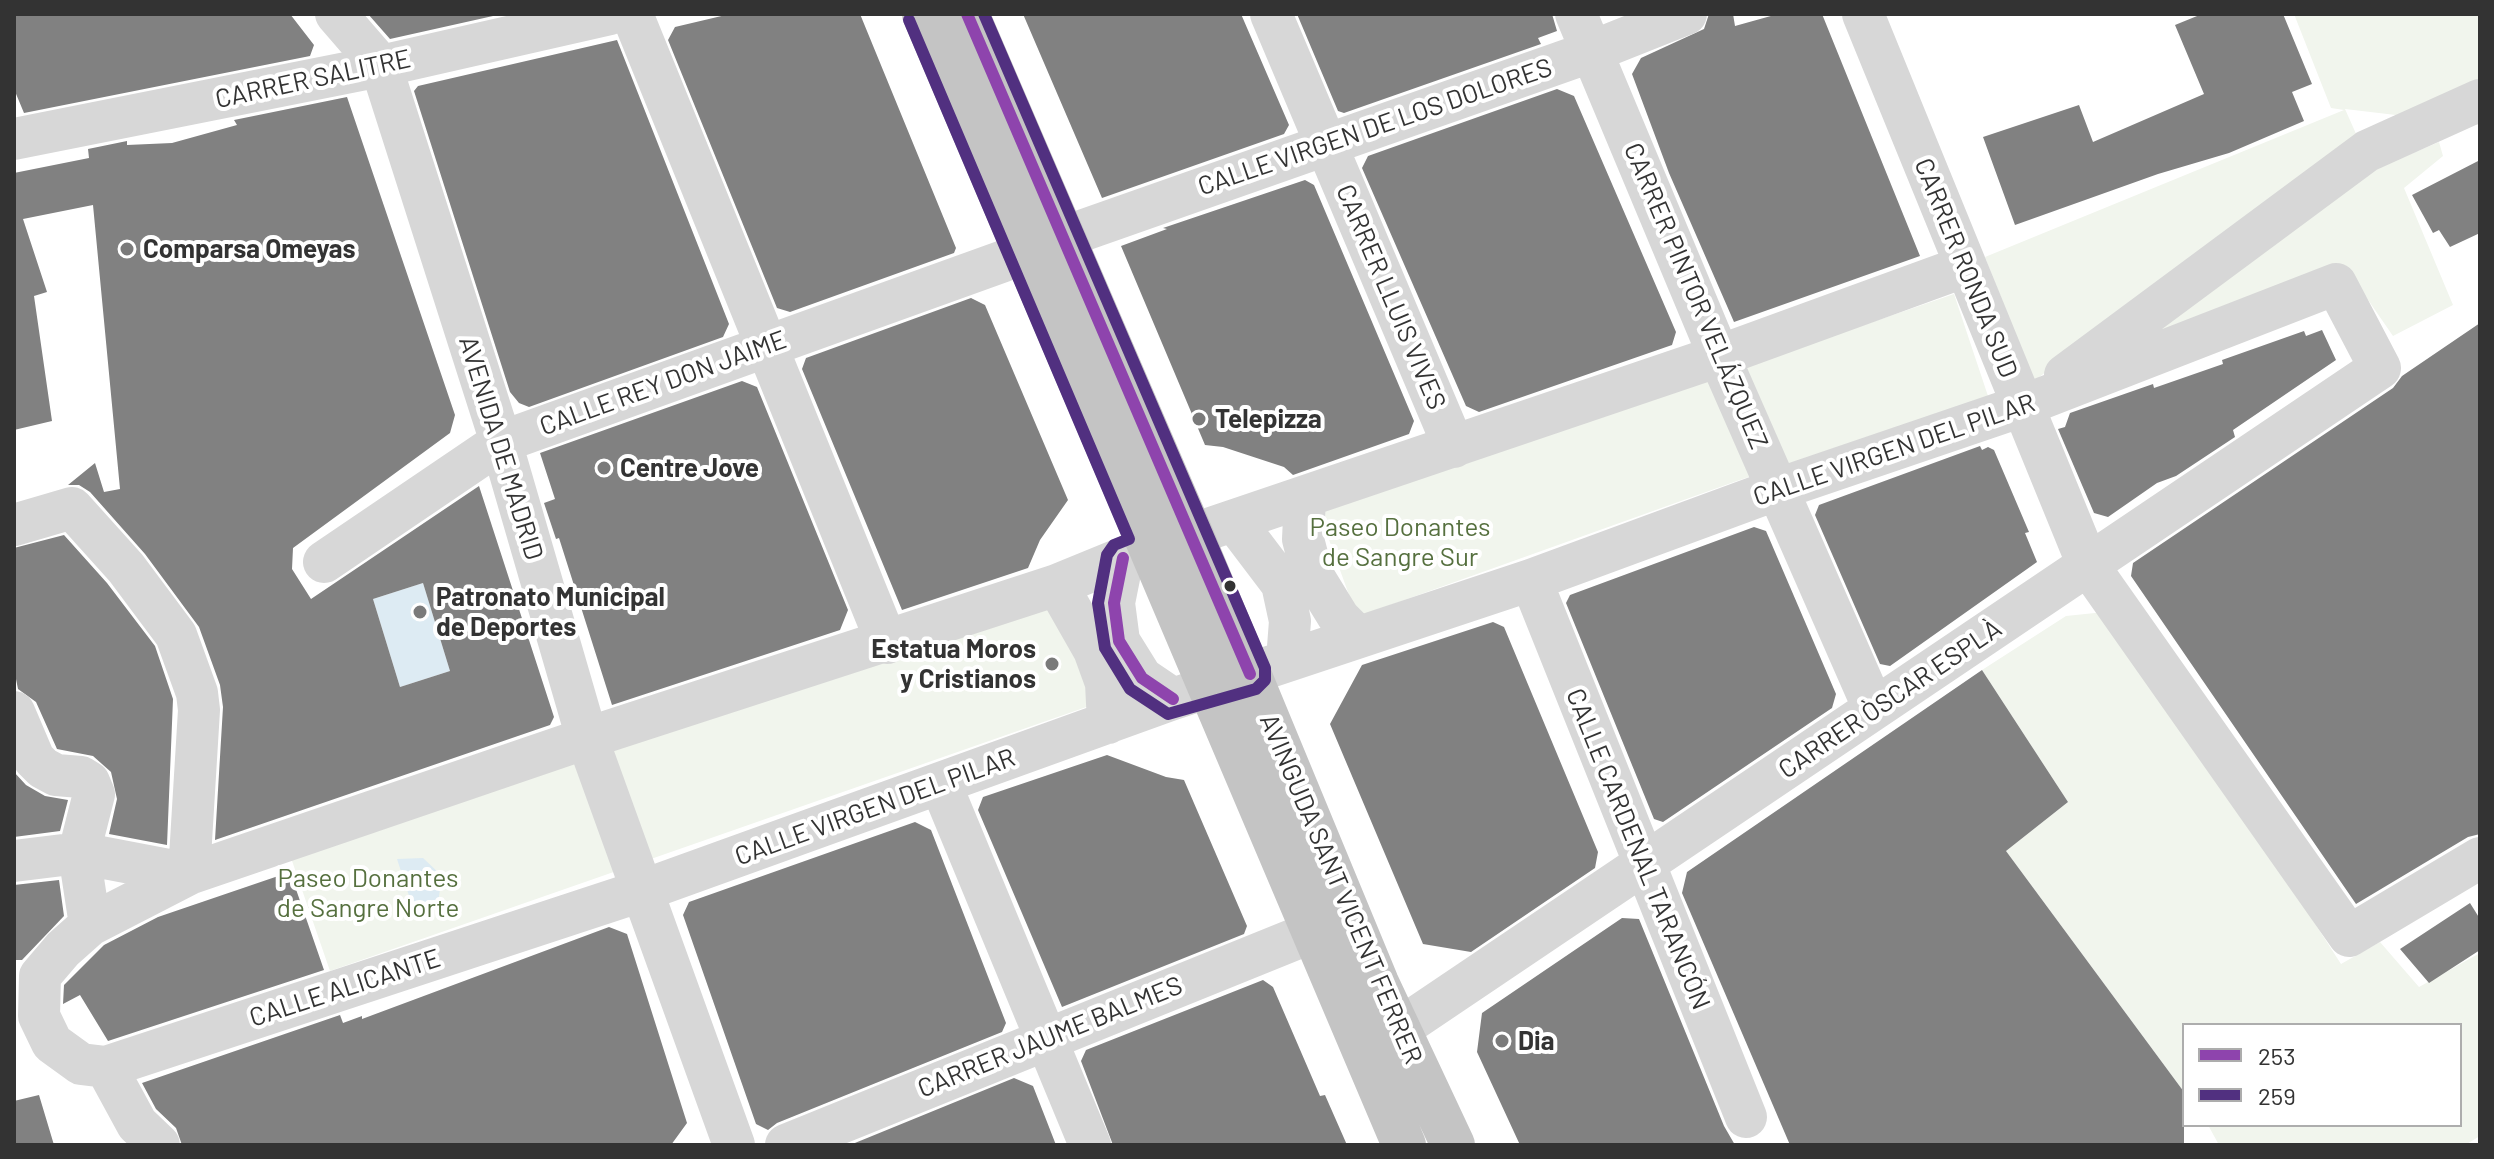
<!DOCTYPE html>
<meta charset="utf-8">
<style>
body{margin:0}
#map{position:relative;width:2494px;height:1159px;overflow:hidden;background:#fff;font-family:Barlow,sans-serif}
canvas{display:block}
.frame{position:absolute;inset:0;border:16px solid #333;pointer-events:none}
.legend{position:absolute;left:2182px;top:1023px;width:280px;height:104px;box-sizing:border-box;background:#fff;border:2px solid #adadad;margin:0;padding:10px 14px;list-style:none;font-size:24px;color:#333}
.legend li{display:flex;align-items:center;gap:16px;height:40px}
.legend b{width:40px;border:2px solid #adadad}
</style>
<div id="map">
<canvas width="2494" height="1159"></canvas>
<div class="frame"></div>
<ul class="legend">
<li><b style="height:10px;background:#8e44ad"></b>253</li>
<li><b style="height:10px;background:#513080"></b>259</li>
</ul>
</div>
<script>
const g = document.querySelector('canvas').getContext('2d');
g.lineJoin = 'round';
function fillPath(path, color) {
  g.fillStyle = color;
  g.fill(path, 'evenodd');
}
function poly(rows) {
  const path = new Path2D();
  for (const r of rows) {
    path.moveTo(r[0], r[1]);
    for (let i = 2; i < r.length; i += 2) path.lineTo(r[i], r[i + 1]);
  }
  return path;
}
function trace(path, color, width, dash) {
  g.strokeStyle = color;
  g.lineWidth = width;
  g.lineCap = dash ? 'butt' : 'round';
  g.setLineDash(dash || []);
  g.stroke(path);
}
function drawText(font, color, halo, rows, align = 'center') {
  g.font = font + ' Barlow,sans-serif';
  g.lineWidth = 8;
  g.setLineDash([]);
  g.textBaseline = 'middle';
  g.strokeStyle = halo;
  g.fillStyle = color;
  for (const [text, x, y, turn = 0] of rows) {
    g.save();
    g.translate(x, y);
    g.rotate((+turn || 0) * Math.PI / 180);
    g.textAlign = isNaN(turn) ? turn : align;
    if (halo) g.strokeText(text, 0, 0);
    g.fillText(text, 0, 0);
    g.restore();
  }
}
const green = poly([
 [2294,14,2480,14,2480,125,2345,109,2357,136,2034,381,1985,257,2344,110,2331,108],
 [2439,142,2443,156,2404,188,2453,305,2393,336,2346,268,2105,364,2371,171],
 [1954,294,1988,396,1734,482,1357,617,1319,512],
 [1057,594,1095,704,330,971,290,855],
 [2114,611,2341,964,2380,942,2419,987,2480,953,2480,1136,2465,1145,2219,1145,2208,1125,2460,1125,2460,1025,2184,1025,2184,1092,2006,851,2068,802,1982,670,2066,616]
]);
const water = poly([
 [423,583,450,671,400,687,373,599],
 [423,858,442,876,438,903,416,917,397,859]
]);
const building = poly([
 [14,14,290,14,314,45,310,56,24,113,14,89],
 [368,14,502,14,390,39],
 [730,14,860,14,956,248,954,253,790,312,777,308,668,40,675,27],
 [1023,14,1241,14,1289,125,1284,134,1102,198],
 [1297,14,1552,14,1557,31,1538,38,1541,44,1344,113,1338,111],
 [1709,14,1733,14,1735,26,1778,14,1822,14,1920,256,1734,322,1669,173,1632,74,1641,58,1704,29],
 [2202,14,2283,14,2312,84,2292,92,2304,121,2229,153,2158,174,2015,225,1983,137,2079,105,2093,142,2204,94,2175,25],
 [617,40,729,324,723,337,529,407,519,403,510,392,414,91,418,86],
 [1557,89,1574,96,1676,332,1672,345,1479,412,1466,406,1362,168,1368,156],
 [347,97,455,415,450,433,293,548,292,569,311,599,479,486,554,717,550,725,215,840,223,707,220,685,199,627,145,554,90,492,79,485,68,485,95,463,104,492,120,489,93,205,23,219,47,292,34,296,52,421,14,430,14,173,89,158,88,149,127,141,127,145,172,143,237,125,234,120],
 [423,583,450,671,400,687,373,599],
 [2480,160,2480,233,2450,247,2439,230,2433,233,2412,195],
 [1305,180,1314,185,1414,421,1409,434,1293,475,1284,467,1223,447,1205,445,1121,246,1167,229,1163,228],
 [971,298,985,305,1068,500,1040,540,1028,568,902,610,802,369,806,358],
 [2480,323,2480,834,2468,837,2356,904,2131,576,2133,563,2393,388,2402,376],
 [2322,330,2336,360,2233,430,2235,437,2176,476,2157,483,2108,517,2094,513,2058,429,2065,427,2070,413,2153,384,2154,388,2223,364,2222,360,2304,331,2306,336],
 [742,381,757,387,848,610,840,630,612,705,559,538,556,539,544,503,555,499,540,453],
 [1980,446,1982,450,1988,447,1994,450,2029,532,2025,533,2037,562,1890,666,1880,664,1815,515,1819,505],
 [1754,527,1766,531,1836,694,1832,708,1663,822,1654,819,1566,603,1570,595],
 [64,535,107,583,155,646,173,699,167,845,109,834,117,799,111,772,93,756,57,749,36,702,18,689,14,669,14,548],
 [1493,622,1504,627,1598,852,1595,868,1471,952,1423,944,1330,724,1362,665],
 [1982,670,2068,802,2006,851,2184,1092,2184,1145,1790,1145,1682,893,1687,872],
 [1107,755,1166,777,1184,780,1247,926,1244,934,1062,1007,978,810,983,797],
 [14,772,26,785,45,796,68,800,60,831,14,837],
 [915,822,931,830,1006,1023,1002,1032,777,1123,768,1130,756,1124,683,915,689,902],
 [290,872,324,970,108,1041,80,995,63,1004,64,985,104,945,158,917],
 [59,880,64,916,22,960,14,960,14,885],
 [2470,903,2480,919,2480,950,2429,983,2400,949],
 [1622,918,1639,919,1724,1126,1735,1145,1520,1145,1477,1052,1482,1013],
 [609,927,627,934,687,1123,671,1145,182,1145,176,1128,156,1109,142,1083,340,1015,343,1023,362,1016,362,1019],
 [1263,980,1273,987,1320,1096,1325,1095,1347,1145,1113,1145,1081,1061,1086,1050],
 [1014,1078,1033,1086,1056,1145,850,1145],
 [39,1095,54,1145,14,1145,14,1101]
]);
const minor = poly([
 [336,14,381,66,501,442,587,738,734,1145],
 [632,14,887,643],
 [1271,14,1454,447],
 [1576,14,1719,356,1874,709],
 [1863,14,2088,565,2349,936,2480,858],
 [14,139,381,66,610,14],
 [1064,237,1593,51,1686,14],
 [2065,375,2367,151,2480,100],
 [1305,498,1303,539,1312,574,1339,618,1357,636],
 [1235,522,1282,584,1290,621,1287,660],
 [14,525,72,508,126,568,176,635,197,693,199,710,189,874,79,853,14,861],
 [1123,558,1114,603,1119,641,1142,678,1173,699],
 [324,562,501,442,1026,253],
 [1531,580,1746,1117],
 [1057,585,1094,650,1106,683,1108,723],
 [14,712,34,759,43,768,56,775,81,777,89,782,94,794,79,853,90,925],
 [941,785,1090,1145],
 [1399,1029,2380,368,2336,284,2022,406,1778,489,1531,580,1173,699,641,891,106,1067,81,1064,52,1043,39,1016,40,976,63,949,90,925,189,874,587,738,1057,585,1123,558,1719,356,1966,266],
 [106,1067,137,1124,159,1145],
 [786,1145,1315,931]
]);
const highway = poly([
 [924,14,1404,1145],
 [967,14,1192,536,1377,983,1453,1145]
]);
const bus1 = poly([
 [967,14,1250,674],
 [1123,558,1114,603,1119,641,1142,678,1173,699]
]);
const bus2 = poly([
 [909,20,1129,539,1114,545,1107,555,1098,603,1105,648,1130,689,1168,714,1256,689,1265,680,1265,668,984,14]
]);
const markers = [
 [127,249,8,"#7a7a7a"],
 [1199,419,8,"#7a7a7a"],
 [604,468,8,"#7a7a7a"],
 [1230,586,7,"#333"],
 [420,612,8,"#7a7a7a"],
 [1052,664,8,"#7a7a7a"],
 [1502,1041,8,"#7a7a7a"]
];
const streetNames = [
 ["CARRER SALITRE",313,79,-12],
 ["CALLE VIRGEN DE LOS DOLORES",1375,127,-19],
 ["CARRER RONDA SUD",1966,268,68],
 ["CARRER PINTOR VELÁZQUEZ",1696,296,67],
 ["CARRER LLUIS VIVES",1391,297,67],
 ["CALLE REY DON JAIME",663,383,-20],
 ["AVENIDA DE MADRID",501,448,73],
 ["CALLE VIRGEN DEL PILAR",1894,450,-19],
 ["CARRER ÒSCAR ESPLÀ",1890,699,-34],
 ["CALLE VIRGEN DEL PILAR",875,807,-20],
 ["CALLE CARDENAL TARANCÓN",1638,849,68],
 ["AVINGUDA SANT VICENT FERRER",1341,889,67],
 ["CALLE ALICANTE",345,988,-18],
 ["CARRER JAUME BALMES",1050,1037,-22]
];
const poiNames = [
 ["Comparsa Omeyas",143,249],
 ["Telepizza",1215,419],
 ["Centre Jove",620,468],
 ["Patronato Municipal",436,597],
 ["de Deportes",436,627],
 ["Estatua Moros",1036,649,"right"],
 ["y Cristianos",1036,679,"right"],
 ["Dia",1518,1041]
];
const parkNames = [
 ["Paseo Donantes",1400,527],
 ["de Sangre Sur",1400,557],
 ["Paseo Donantes",368,878],
 ["de Sangre Norte",368,908]
];
fillPath(green, '#f1f5ed');
fillPath(water, '#ddebf3');
fillPath(building, '#818181');
trace(minor, '#d7d7d7', 42);
trace(highway, '#c4c4c4', 44);
trace(bus1, '#8e44ad', 12);
trace(bus2, '#513080', 12);
for (const [x, y, r, color] of markers) {
  const dot = new Path2D();
  dot.arc(x, y, r, 0, 2 * Math.PI);
  g.fillStyle = color;
  g.fill(dot);
  trace(dot, '#fff', 3);
}
drawText('26px', '#333', '#fff', streetNames);
drawText('bold 26px', '#333', '#fff', poiNames, 'left');
drawText('26px', '#56703f', '#fff', parkNames);
</script>
